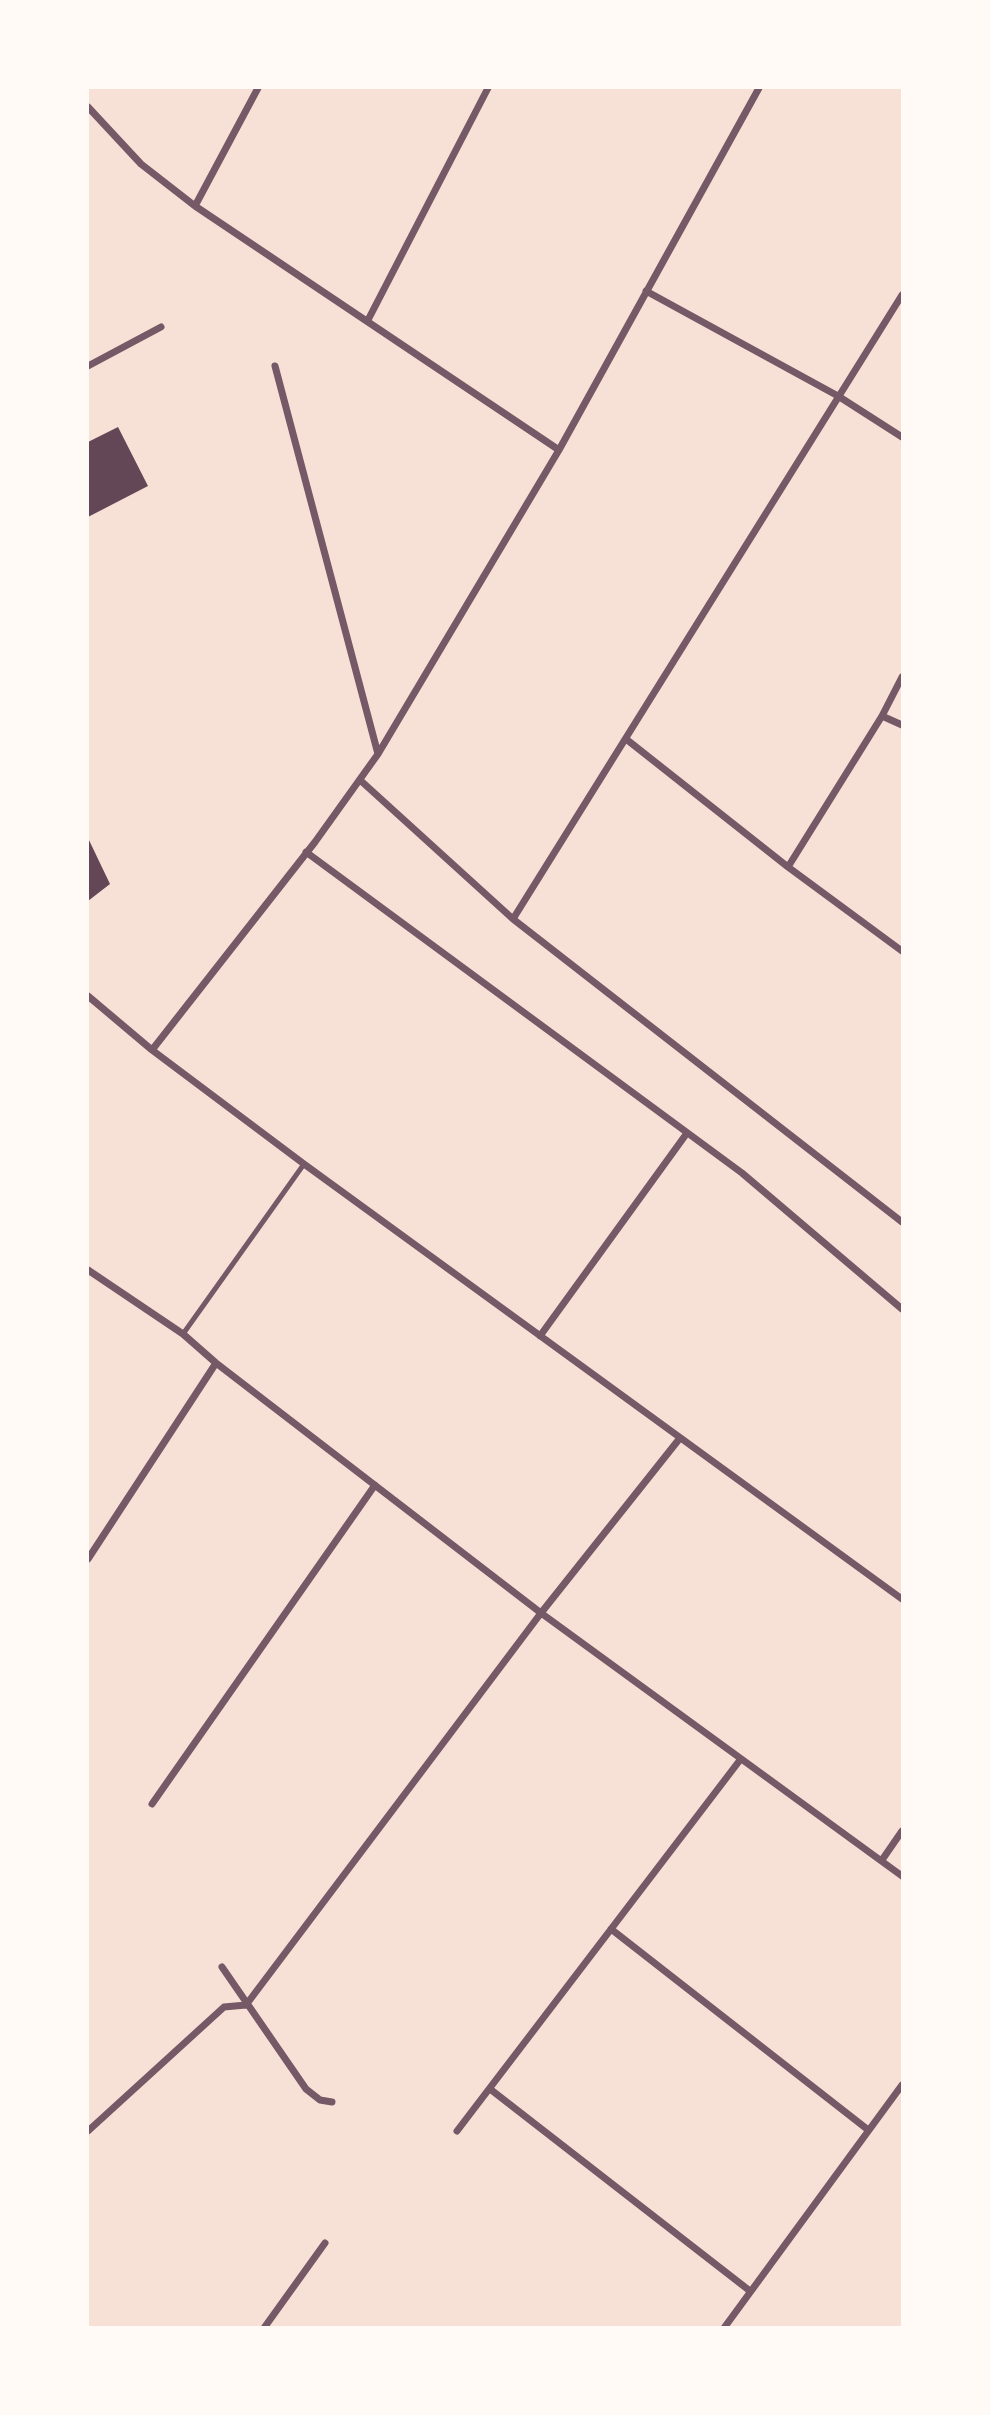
<!DOCTYPE html>
<style>
body{margin:0}
#map{position:relative;width:990px;height:2415px;overflow:hidden;background:#f7e1d7;font-family:"Nunito Sans",sans-serif}
canvas{display:block}
.frame{position:absolute;inset:0;border:89px solid #fffaf5;pointer-events:none}
</style>
<div id="map">
<canvas width="990" height="2415"></canvas>
<div class="frame"></div>
</div>
<script>
const g = document.querySelector('canvas').getContext('2d');
g.lineJoin = 'round';
function fillPath(path, color) {
  g.fillStyle = color;
  g.fill(path, 'evenodd');
}
function poly(rows) {
  const path = new Path2D();
  for (const r of rows) {
    path.moveTo(r[0], r[1]);
    for (let i = 2; i < r.length; i += 2) path.lineTo(r[i], r[i + 1]);
  }
  return path;
}
function trace(path, color, width, dash) {
  g.strokeStyle = color;
  g.lineWidth = width;
  g.lineCap = dash ? 'butt' : 'round';
  g.setLineDash(dash || []);
  g.stroke(path);
}
const building = poly([
 [118,427,148,486,88,517,88,442],
 [88,838,110,884,88,901]
]);
const service = poly([
 [183,1334,304,1164]
]);
const minor = poly([
 [88,107,141,164,195,206,559,450],
 [195,206,258,88],
 [646,291,838,396,902,437],
 [368,320,488,88],
 [88,366,161,327],
 [275,366,378,754],
 [882,716,902,725],
 [626,739,788,867,902,951],
 [360,780,513,919,902,1222],
 [306,852,742,1173,902,1309],
 [788,867,882,716,902,677],
 [513,919,902,295],
 [88,996,152,1050,304,1164,902,1599],
 [152,1050,315,842,378,754,559,450,759,88],
 [88,1270,183,1334,216,1363,541,1613,902,1876],
 [540,1336,687,1133],
 [88,1559,216,1363],
 [152,1804,375,1485],
 [882,1860,902,1831],
 [611,1929,867,2129],
 [222,1967,306,2089,320,2100,332,2102],
 [490,2089,750,2291],
 [88,2131,224,2007,246,2005,541,1613,680,1438],
 [457,2131,740,1760],
 [264,2328,325,2243],
 [724,2328,902,2085]
]);
fillPath(building, '#644757');
trace(service, '#755966', 5);
trace(minor, '#755966', 7);
</script>
